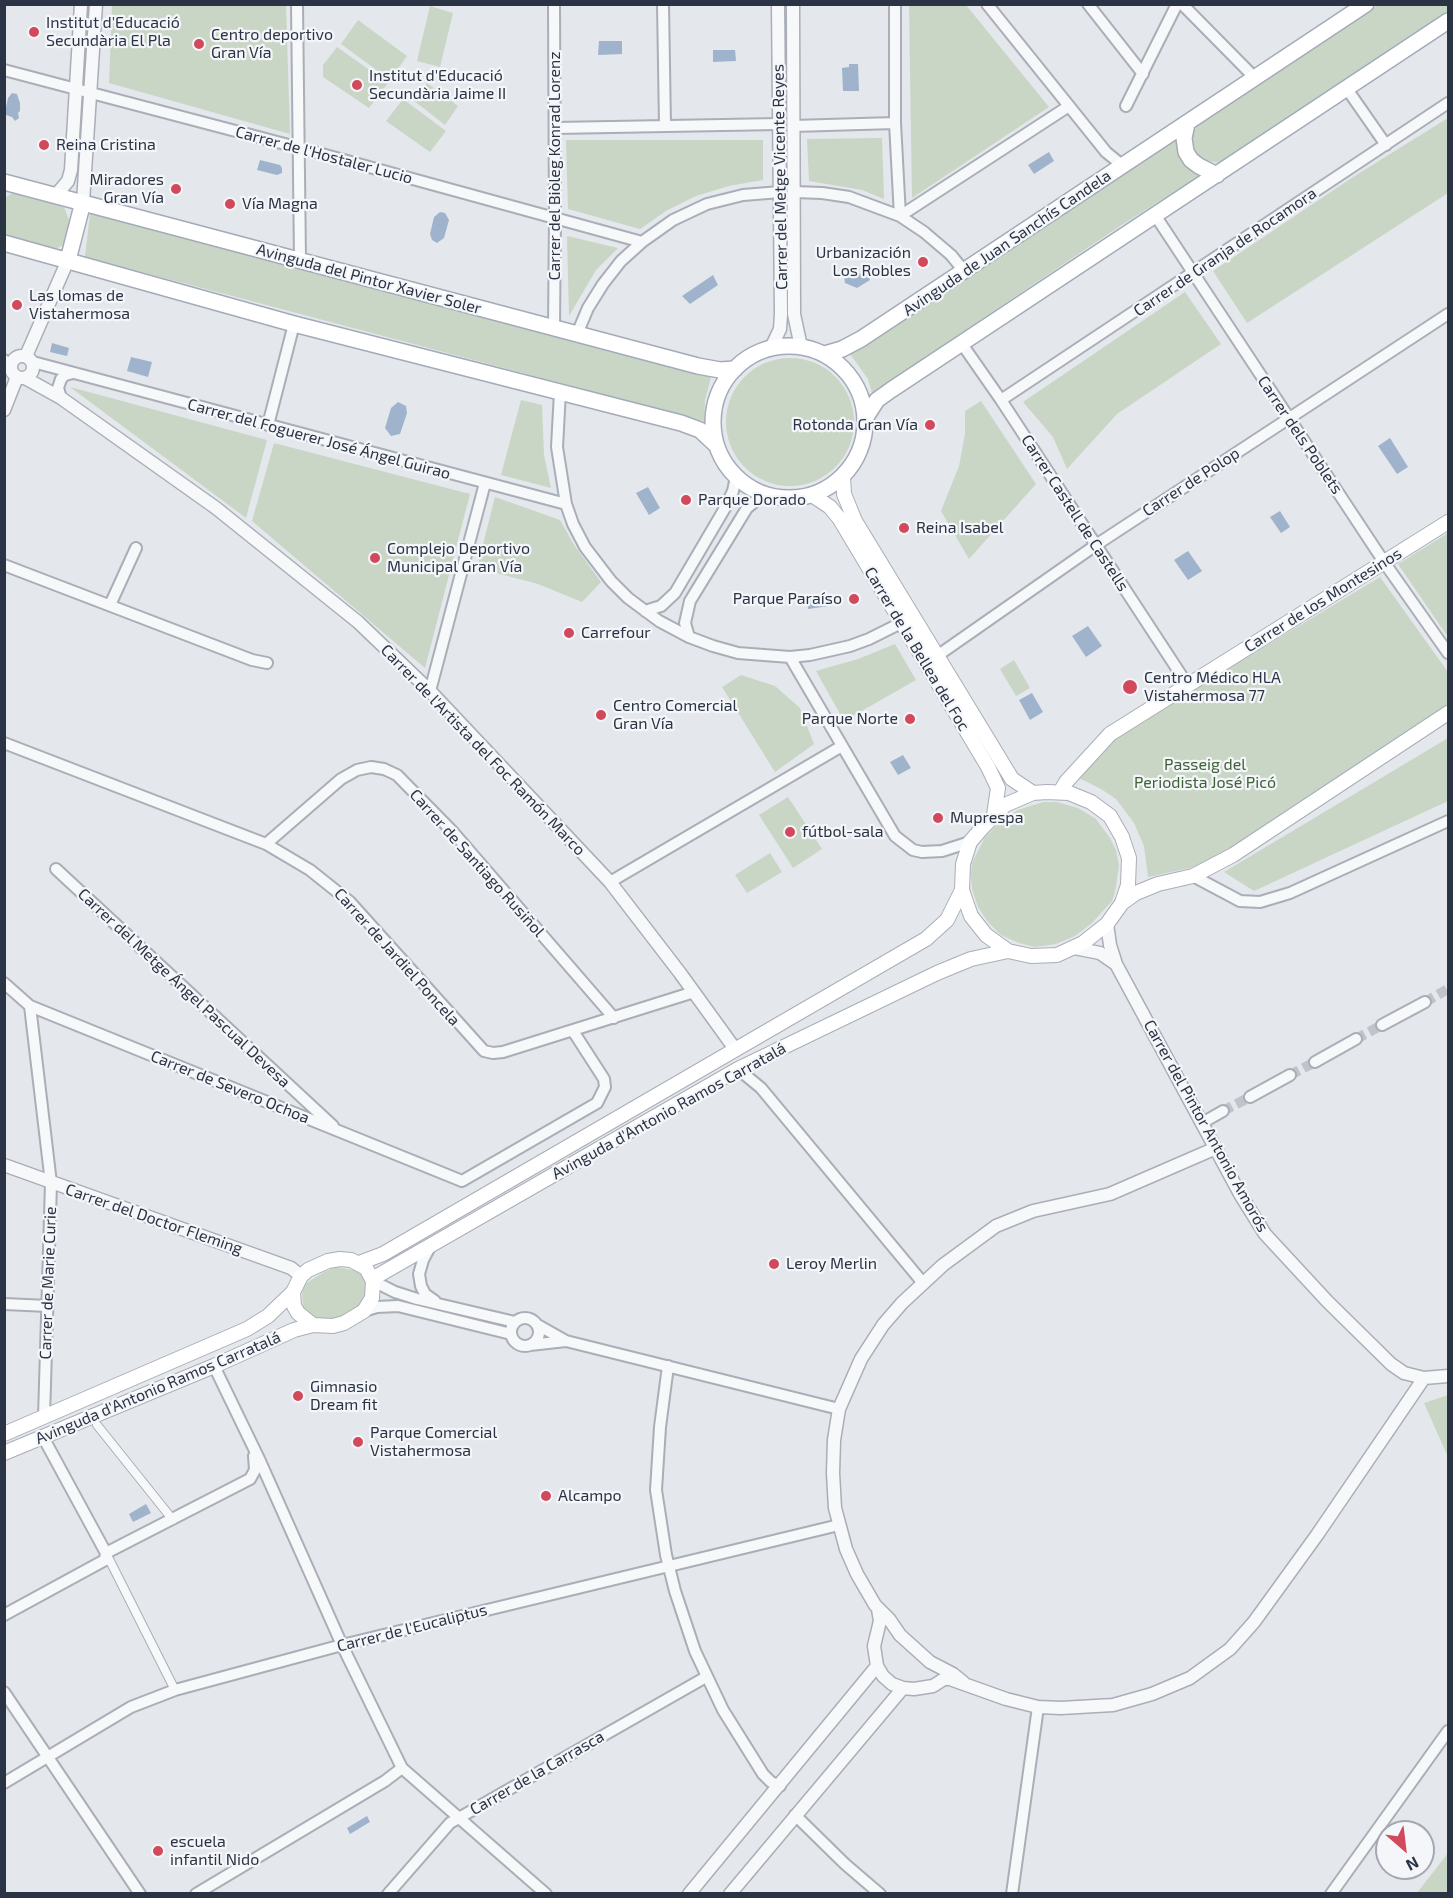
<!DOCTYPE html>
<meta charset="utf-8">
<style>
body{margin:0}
#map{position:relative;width:1453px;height:1898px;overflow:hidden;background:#e4e7ec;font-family:"Exo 2",sans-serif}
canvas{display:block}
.frame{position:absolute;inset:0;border:6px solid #2b3445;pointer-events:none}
.north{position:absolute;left:1375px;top:1820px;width:60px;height:60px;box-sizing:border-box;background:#f4f6f9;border:2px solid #a4a8b1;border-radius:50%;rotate:152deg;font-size:16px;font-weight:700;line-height:24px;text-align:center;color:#2b3445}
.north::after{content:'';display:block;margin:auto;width:21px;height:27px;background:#d1495b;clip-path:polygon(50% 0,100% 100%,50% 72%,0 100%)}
</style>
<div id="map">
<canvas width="1453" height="1898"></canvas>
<div class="frame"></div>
<div class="north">N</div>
</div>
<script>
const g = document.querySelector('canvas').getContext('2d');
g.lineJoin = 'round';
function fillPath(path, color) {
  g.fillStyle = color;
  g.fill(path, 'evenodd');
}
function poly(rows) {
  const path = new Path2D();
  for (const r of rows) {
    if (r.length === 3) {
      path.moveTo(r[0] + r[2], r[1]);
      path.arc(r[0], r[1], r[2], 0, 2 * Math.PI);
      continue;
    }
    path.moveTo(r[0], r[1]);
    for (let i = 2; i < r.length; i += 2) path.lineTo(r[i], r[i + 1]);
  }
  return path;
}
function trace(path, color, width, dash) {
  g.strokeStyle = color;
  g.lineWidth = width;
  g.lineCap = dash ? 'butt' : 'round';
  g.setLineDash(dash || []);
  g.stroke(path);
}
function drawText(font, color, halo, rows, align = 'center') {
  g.font = font + ' "Exo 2",sans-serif';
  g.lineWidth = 4.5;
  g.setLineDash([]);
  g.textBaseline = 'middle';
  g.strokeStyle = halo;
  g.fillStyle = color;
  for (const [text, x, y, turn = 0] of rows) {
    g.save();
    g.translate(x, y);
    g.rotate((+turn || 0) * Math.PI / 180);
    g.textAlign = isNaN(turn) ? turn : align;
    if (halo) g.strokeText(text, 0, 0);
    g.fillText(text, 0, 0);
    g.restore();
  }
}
const green = poly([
 [112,5,286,5,290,134,109,83],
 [909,5,966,5,1049,107,912,198],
 [1378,5,1448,5,1448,11,1222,163,1207,161,1197,155,1192,142,1193,134,1198,124],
 [430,6,453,13,440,67,417,61],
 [358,20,407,56,390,80,341,44],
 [337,47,388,83,369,108,323,77,323,65],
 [427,83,458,106,445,125,413,100],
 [403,99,446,131,430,152,386,121],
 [1448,118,1448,193,1247,323,1213,271,1353,177],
 [882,138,884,199,862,190,809,181,807,139],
 [1177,139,1185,163,1199,176,1120,226,872,393,868,379,850,354],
 [566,140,763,140,763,180,729,186,696,196,666,211,640,229,568,209],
 [14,192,64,207,69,220,66,243,56,249,5,237,5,202,6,197],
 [90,213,711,377,705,400,704,421,85,257],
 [567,236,618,248,596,270,569,316],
 [1185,292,1221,344,1117,414,1067,469,1053,437,1023,402],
 [790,422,64],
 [70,387,267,440,246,518],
 [521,400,542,405,544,455,551,488,501,475],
 [981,401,1036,484,969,559,941,511,959,466,965,434,965,411],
 [274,443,470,494,425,668,252,521],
 [495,497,560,520,574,545,601,582,582,602,538,584,477,568],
 [1448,533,1448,637,1398,564],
 [1380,577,1448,672,1448,704,1441,711,1214,859,1194,867,1148,877,1144,846,1134,823,1116,799,1101,789,1079,778,1118,735],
 [895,644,916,680,844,721,816,671,858,659],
 [1014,660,1030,688,1016,696,1000,669],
 [741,675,775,686,800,708,814,744,775,772,722,687],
 [1448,738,1448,801,1254,891,1224,872],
 [788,797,822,849,793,868,759,815],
 [1043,802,1057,802,1078,808,1096,819,1110,838,1116,850,1119,866,1115,892,1112,901,1092,923,1075,936,1056,944,1035,947,1019,943,1001,935,988,922,978,907,972,889,971,875,972,863,985,837,1005,818,1018,810],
 [770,853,782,872,747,893,735,875],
 [336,1267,358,1271,364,1278,368,1285,366,1293,360,1305,342,1317,330,1319,319,1319,309,1315,303,1306,302,1292,305,1284,324,1272],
 [1448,1395,1448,1457,1424,1403],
 [1448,1853,1448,1893,1417,1893]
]);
const water = poly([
 [599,41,622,41,622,54,598,55],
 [713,50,735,50,736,61,713,62],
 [849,64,858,64,859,91,843,91,842,68,849,67],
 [12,93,17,94,20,103,20,111,18,113,19,118,15,121,12,117,6,115,5,112,8,98],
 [1049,152,1054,161,1034,174,1028,165],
 [260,160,280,165,282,168,282,173,277,175,257,170],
 [440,212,445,213,449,220,444,238,437,243,432,240,430,234,434,217],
 [846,267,869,278,870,280,857,288,845,283,843,268],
 [713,275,718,285,690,304,682,296],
 [52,343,69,348,67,356,50,352],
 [131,357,152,362,148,377,127,371],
 [398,402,406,406,407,413,400,434,391,436,385,428,391,408],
 [1390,438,1408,467,1397,474,1378,446],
 [648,487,660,508,649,515,636,493],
 [1280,511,1290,527,1281,533,1270,517],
 [1188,551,1202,571,1188,580,1174,560],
 [827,593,829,606,808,609,807,596],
 [1088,626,1102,646,1086,657,1072,636],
 [1032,693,1043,712,1030,720,1019,700],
 [903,755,911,768,898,775,890,762],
 [146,1504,151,1513,133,1522,129,1514],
 [367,1816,370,1822,350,1834,347,1828]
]);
const minorTunnel = poly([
 [1425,1002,1448,989],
 [1356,1039,1382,1025],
 [1290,1075,1315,1062],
 [1223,1111,1250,1097]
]);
const pedestrian = poly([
 [97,1425,173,1520],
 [106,1553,175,1690]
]);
const minor = poly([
 [297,4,300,260],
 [554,4,555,217,554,328],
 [663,4,665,126],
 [895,4,895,123,900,216,1069,106],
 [987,4,1106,152,1123,166],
 [1088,4,1143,74],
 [1182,4,1255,78],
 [4,70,300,148,642,242],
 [1347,89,1386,145],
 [1126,106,1177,4],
 [793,126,895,123],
 [555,128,779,124],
 [794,192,822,193,849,197,900,216,924,232,951,255,964,271],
 [1155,215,1384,562,1448,653],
 [577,334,588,308,603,284,621,261,642,242,673,220,707,204,743,195,780,192],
 [962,344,1001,400,1187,684],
 [4,360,11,367],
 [33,362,566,504],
 [560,392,557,447,566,504,573,524,585,547,611,581,628,598,659,621,689,637,713,646,738,653,790,657,810,655,850,646,869,639,901,623],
 [61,398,58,388,61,379,65,375,73,373],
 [1001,400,1448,103],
 [268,425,294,324],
 [4,565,252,660,267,663],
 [110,605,136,548],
 [645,611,661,606,675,593,725,508,733,491,736,477],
 [689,637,685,623,690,601,747,508,764,494],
 [937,656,1096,545,1448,314],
 [790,657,895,836,913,850,922,852,942,851,970,842],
 [430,691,485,483],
 [4,743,266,844,310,870,350,902,484,1051,493,1053,503,1052,694,992],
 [266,844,341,779,357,770,371,767,384,769,397,775,453,832,614,1018],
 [56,869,333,1126],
 [1193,876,1240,901,1260,902,1290,893,1448,821],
 [610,882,842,746],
 [4,983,30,1006,462,1181,597,1103,605,1087,604,1079,573,1031],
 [30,1006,51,1183,44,1417],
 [1382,1025,1425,1002],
 [1315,1062,1356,1039],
 [738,1069,761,1088,923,1283],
 [1250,1097,1290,1075],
 [1202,1123,1223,1111],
 [431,1245,423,1260,419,1274,421,1286,425,1294,435,1301],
 [373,1281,395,1292,417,1299,515,1322],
 [4,1304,48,1306],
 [364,1311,377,1307,398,1306,511,1334],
 [525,1332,14],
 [566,1341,839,1409],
 [530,1345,566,1341,536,1324],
 [214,1366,260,1461,342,1645,402,1768,546,1894],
 [668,1366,660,1427,656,1490,666,1555,675,1591,695,1651,723,1710,763,1774,771,1782,780,1786],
 [43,1437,106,1553],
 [4,1615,105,1560,106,1553,250,1479,255,1470,254,1456],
 [4,1692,140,1894],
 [4,1783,131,1707,175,1690,342,1645,839,1525],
 [795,1815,845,1864,880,1894],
 [196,1894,385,1781,402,1768],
 [388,1894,450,1823,706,1677],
 [1012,1894,1038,1707],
 [1331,1894,1448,1731]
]);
const tertiary = poly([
 [793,4,794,314,801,347],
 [56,195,68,181,71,170,81,4],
 [83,202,96,4],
 [771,348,780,329,781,314,778,4],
 [22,367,11],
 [26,356,68,260],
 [25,378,61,398,216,508,358,622,430,691,610,882,680,973,735,1049],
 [4,410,17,377],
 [1107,924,1110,945,1116,964,1240,1194,1265,1234,1327,1301,1391,1364,1404,1373,1424,1378,1448,1376],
 [1074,948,1100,953,1116,964],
 [4,1165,291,1268,301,1276],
 [878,1609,880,1621,874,1646,877,1666,883,1676,892,1684,903,1688,914,1689,933,1686,944,1679,950,1679,1006,1699,1038,1707,1061,1708,1113,1705,1152,1694,1190,1678,1230,1649,1254,1622,1317,1535,1424,1378],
 [963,1682,953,1674,930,1662,900,1635,889,1619,875,1605,857,1574,846,1549,835,1508,833,1473,834,1440,839,1409,861,1359,883,1325,902,1303,943,1265,996,1226,1033,1211,1110,1194,1216,1148],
 [689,1894,877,1666],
 [730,1894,903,1688]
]);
const secondary = poly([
 [843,477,844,494,855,521,1012,779,1033,793],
 [812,495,830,507,839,518,988,767,998,788,994,815],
 [1047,792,1069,793,1091,802,1110,816,1122,837,1129,858,1128,885,1122,903,1107,924,1083,943,1057,955,1031,956,1008,951,986,935,971,916,962,890,963,864,970,842,982,828,1005,805,1033,793,1047,792],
 [1060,792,1066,782,1110,734,1448,522],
 [1122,903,1136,893,1158,884,1193,876,1233,855,1448,713],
 [340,1259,351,1260,366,1268,373,1281,372,1298,364,1311,344,1323,333,1326,313,1325,298,1313,294,1306,293,1292,301,1276,308,1270,328,1261,340,1259],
 [359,1263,383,1254,926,939,947,920,962,890],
 [372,1279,738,1069,937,973,971,959,1008,951],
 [4,1434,247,1329,268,1316,293,1292],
 [4,1453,214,1366,294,1330,313,1325]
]);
const primary = poly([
 [1187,124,1184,138,1186,152,1191,160,1199,166,1217,175],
 [4,182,698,366,720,370,735,369],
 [4,243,294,324,681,423,700,430,716,445],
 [68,260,83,202],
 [789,422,76],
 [825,354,842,349,861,339,1366,4],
 [866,417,877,400,891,390,1448,21]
]);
const markers = [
 [34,32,6,"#d1495b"],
 [199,44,6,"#d1495b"],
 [357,85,6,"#d1495b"],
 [44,145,6,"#d1495b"],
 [176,189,6,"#d1495b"],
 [230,204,6,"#d1495b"],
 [923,262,6,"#d1495b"],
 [17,305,6,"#d1495b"],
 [930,425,6,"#d1495b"],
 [686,500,6,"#d1495b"],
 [904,528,6,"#d1495b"],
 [375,558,6,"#d1495b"],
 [854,599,6,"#d1495b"],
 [569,633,6,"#d1495b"],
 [1130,687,8,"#d1495b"],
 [601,715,6,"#d1495b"],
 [910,719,6,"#d1495b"],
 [938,818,6,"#d1495b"],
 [790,832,6,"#d1495b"],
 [774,1264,6,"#d1495b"],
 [298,1396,6,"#d1495b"],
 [358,1442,6,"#d1495b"],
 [546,1496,6,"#d1495b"],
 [158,1851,6,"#d1495b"]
];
const poiNames = [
 ["Institut d'Educació",46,23],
 ["Secundària El Pla",46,41],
 ["Centro deportivo",211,35],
 ["Gran Vía",211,53],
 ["Institut d'Educació",369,76],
 ["Secundària Jaime II",369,94],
 ["Reina Cristina",56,145],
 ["Miradores",164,180,"right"],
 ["Gran Vía",164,198,"right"],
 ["Vía Magna",242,204],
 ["Urbanización",911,253,"right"],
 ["Los Robles",911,271,"right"],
 ["Las lomas de",29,296],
 ["Vistahermosa",29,314],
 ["Rotonda Gran Vía",918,425,"right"],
 ["Parque Dorado",698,500],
 ["Reina Isabel",916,528],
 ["Complejo Deportivo",387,549],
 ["Municipal Gran Vía",387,567],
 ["Parque Paraíso",842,599,"right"],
 ["Carrefour",581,633],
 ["Centro Médico HLA",1144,678],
 ["Vistahermosa 77",1144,696],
 ["Centro Comercial",613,706],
 ["Gran Vía",613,724],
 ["Parque Norte",898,719,"right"],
 ["Muprespa",950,818],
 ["fútbol-sala",802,832],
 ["Leroy Merlin",786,1264],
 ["Gimnasio",310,1387],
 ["Dream fit",310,1405],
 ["Parque Comercial",370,1433],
 ["Vistahermosa",370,1451],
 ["Alcampo",558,1496],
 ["escuela",170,1842],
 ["infantil Nido",170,1860]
];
const streetNames = [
 ["Carrer de l'Hostaler Lucio",324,155,15],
 ["Carrer del Biòleg Konrad Lorenz",555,166,-90],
 ["Carrer del Metge Vicente Reyes",780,177,-91],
 ["Avinguda de Juan Sanchís Candela",1007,243,-34],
 ["Carrer de Granja de Rocamora",1225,252,-34],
 ["Avinguda del Pintor Xavier Soler",369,279,15],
 ["Carrer dels Poblets",1300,435,56],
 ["Carrer del Foguerer José Ángel Guirao",319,439,15],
 ["Carrer de Polop",1191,482,-33],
 ["Carrer Castell de Castells",1075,513,57],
 ["Carrer de los Montesinos",1323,600,-32],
 ["Carrer de la Bellea del Foc",917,649,59],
 ["Carrer de l'Artista del Foc Ramón Marco",483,750,46],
 ["Carrer de Santiago Rusiñol",477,863,48],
 ["Carrer de Jardiel Poncela",397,957,48],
 ["Carrer del Metge Ángel Pascual Devesa",184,988,43],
 ["Carrer de Severo Ochoa",230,1087,22],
 ["Avinguda d'Antonio Ramos Carratalá",669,1111,-29],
 ["Carrer del Pintor Antonio Amorós",1206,1126,61],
 ["Carrer del Doctor Fleming",154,1219,19],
 ["Carrer de Marie Curie",48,1283,-88],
 ["Avinguda d'Antonio Ramos Carratalá",158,1388,-23],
 ["Carrer de l'Eucaliptus",412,1628,-14],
 ["Carrer de la Carrasca",537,1773,-30]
];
const parkNames = [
 ["Passeig del",1205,765],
 ["Periodista José Picó",1205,783]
];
fillPath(green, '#c9d6c5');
fillPath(water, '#9fb4cc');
trace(minorTunnel, '#bfc3cb', 10, [10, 5]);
trace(pedestrian, '#a9aeb7', 10);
trace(minor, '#a9aeb7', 14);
trace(tertiary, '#a9aeb7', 15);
trace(secondary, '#a9aeb7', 16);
trace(primary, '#a3abb8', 18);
trace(pedestrian, '#f7f8fa', 8);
trace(minor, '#f7f8fa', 10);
trace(tertiary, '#f7f8fa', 12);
trace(secondary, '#fff', 14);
trace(primary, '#fff', 15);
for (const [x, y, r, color] of markers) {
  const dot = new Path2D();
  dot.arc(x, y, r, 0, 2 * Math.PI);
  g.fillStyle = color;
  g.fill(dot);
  trace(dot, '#f4f6f9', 2);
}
drawText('16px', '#2b3445', '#f4f6f9', poiNames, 'left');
drawText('16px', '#2b3445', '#f4f6f9', streetNames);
drawText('16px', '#3f6138', '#f4f6f9', parkNames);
</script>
